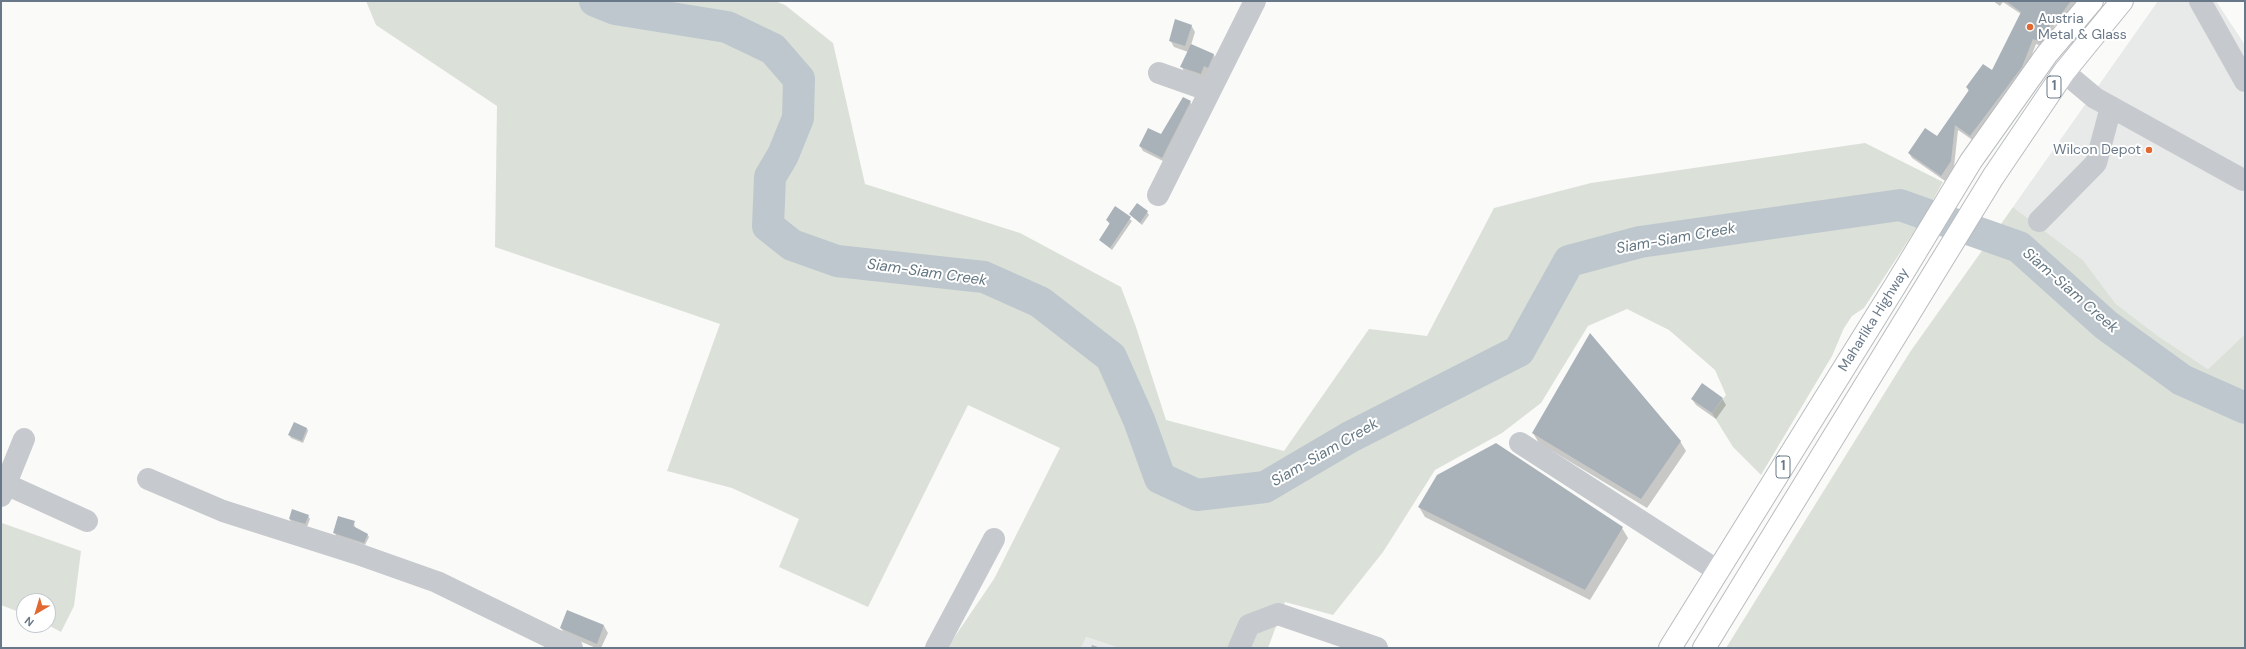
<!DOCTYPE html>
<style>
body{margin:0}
#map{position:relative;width:2246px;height:649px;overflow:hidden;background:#fafaf8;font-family:"DM Sans",sans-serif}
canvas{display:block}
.frame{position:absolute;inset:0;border:2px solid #697888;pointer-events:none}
.north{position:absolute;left:16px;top:593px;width:40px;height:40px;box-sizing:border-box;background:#fff;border:1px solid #c3c9cf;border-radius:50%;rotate:218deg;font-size:11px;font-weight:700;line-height:16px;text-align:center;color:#697888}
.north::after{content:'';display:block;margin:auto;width:14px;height:18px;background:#e16831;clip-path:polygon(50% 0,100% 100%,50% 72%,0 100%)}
</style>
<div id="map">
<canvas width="2246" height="649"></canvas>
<div class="frame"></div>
<div class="north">N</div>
</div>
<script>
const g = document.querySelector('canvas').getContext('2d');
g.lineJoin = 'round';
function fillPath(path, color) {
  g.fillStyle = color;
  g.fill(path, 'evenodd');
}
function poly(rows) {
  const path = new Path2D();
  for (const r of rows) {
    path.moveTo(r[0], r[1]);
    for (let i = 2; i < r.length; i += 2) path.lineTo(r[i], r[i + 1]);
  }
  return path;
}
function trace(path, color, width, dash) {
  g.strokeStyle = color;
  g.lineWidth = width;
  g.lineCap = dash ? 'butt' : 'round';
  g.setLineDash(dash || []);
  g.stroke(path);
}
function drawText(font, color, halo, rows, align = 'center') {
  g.font = font + ' "DM Sans",sans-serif';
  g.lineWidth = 4;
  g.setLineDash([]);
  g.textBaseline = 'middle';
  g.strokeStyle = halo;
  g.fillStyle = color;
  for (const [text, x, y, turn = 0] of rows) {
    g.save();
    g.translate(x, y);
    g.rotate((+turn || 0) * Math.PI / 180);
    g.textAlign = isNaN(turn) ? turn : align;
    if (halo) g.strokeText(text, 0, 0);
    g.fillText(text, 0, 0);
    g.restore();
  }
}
const built = poly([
 [2158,1,2216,1,2245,45,2245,334,2208,369,2158,336,2116,304,2083,260,2013,207],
 [1086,637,1119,648,1081,648]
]);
const green = poly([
 [366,1,775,1,785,5,833,43,865,184,1020,233,1121,287,1136,327,1166,420,1284,451,1369,329,1427,336,1494,208,1591,183,1865,143,1943,182,1921,221,1864,308,1852,316,1844,328,1832,356,1761,475,1733,447,1712,413,1726,395,1715,370,1669,330,1627,309,1588,326,1541,403,1502,433,1435,470,1383,552,1333,615,1285,602,1268,648,1119,648,1086,637,1081,648,947,648,994,579,1060,448,968,405,868,607,779,567,799,519,732,488,667,471,720,324,495,247,497,106,376,25],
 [2013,207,2083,260,2116,304,2158,336,2208,369,2245,334,2245,648,1726,648,1910,352],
 [2,523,81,551,74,606,61,632,48,625,48,601,24,601,24,614,1,605]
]);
const shadow = poly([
 [1993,1,2084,1,2060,26,2055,25,2044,47,2036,44,2025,73,1974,141,1958,130,1954,167,1945,181,1912,158,1909,153,1937,138,1969,92,1967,87,1992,72,2021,14,2003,2,2000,6],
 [1191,25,1195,32,1191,45,1214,55,1217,62,1204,80,1185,74,1182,67,1188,52,1174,47,1170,40],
 [1190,102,1193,107,1165,162,1143,151,1140,146,1161,135],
 [1116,208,1132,221,1112,250,1100,240,1110,225,1107,220],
 [1147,212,1149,215,1142,225,1130,214],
 [1722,398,1726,405,1716,419,1696,405,1692,399],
 [307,428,308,431,303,443,291,438,289,435],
 [1533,433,1680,441,1686,451,1647,508,1539,443],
 [1496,444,1622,528,1628,538,1590,600,1425,517,1419,507],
 [308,516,310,519,307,527,291,522,290,519],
 [354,522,355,528,367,534,369,537,365,545,336,536,335,533],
 [567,612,604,626,608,633,601,648,596,648,565,635,561,628],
 [1092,645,1101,648,1091,648]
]);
const river = poly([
 [595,1,615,9,727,27,773,49,799,79,798,118,783,155,770,177,768,226,792,245,837,261,984,277,1040,302,1111,357,1139,420,1160,478,1197,495,1265,487,1350,437,1519,351,1569,261,1640,242,1900,205,2019,247,2106,325,2182,380,2245,408]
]);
const building = poly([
 [2006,1,2071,1,2056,21,2052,20,2046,36,2041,42,2033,39,2022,67,1970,136,1955,125,1951,161,1941,176,1908,153,1925,128,1937,136,1969,90,1966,87,1983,64,1992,70,2021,12],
 [1175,19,1192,25,1185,46,1169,41],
 [1191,44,1214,54,1208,68,1204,66,1201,74,1180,67],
 [1183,97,1191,101,1162,158,1139,146,1148,128,1161,134],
 [1137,203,1148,211,1140,223,1129,214],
 [1115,206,1131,217,1110,248,1099,240,1110,223,1106,220],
 [1590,333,1681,441,1641,499,1532,433],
 [1702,383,1723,398,1712,413,1691,399],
 [294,422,307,428,302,441,288,435],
 [1496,443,1623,527,1585,590,1418,507,1437,475],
 [292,509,309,515,305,524,289,519],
 [338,516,355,521,353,526,368,534,364,543,333,533],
 [567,610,604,625,597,644,560,628]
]);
const minor = poly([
 [2200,1,2245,81],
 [2064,72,2095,98,2243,180],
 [1159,73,1210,91],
 [1158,195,1255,1],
 [2039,221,2096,163,2111,107],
 [1520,443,1718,571],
 [148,479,223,511,355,553,437,582,572,648],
 [1,482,87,521],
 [1,496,24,439],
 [936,648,994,539],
 [1239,648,1249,625,1278,614,1377,648]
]);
const highway = poly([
 [1670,648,1895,286,1971,161,2047,54,2092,1],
 [1704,648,1993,177,2064,72,2122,1]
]);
const markers = [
 [2030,27,4,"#e16831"],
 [2149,150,4,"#e16831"]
];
const shields = [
 [2054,87,14],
 [1783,467,14]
];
const shieldNames = [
 ["1",2054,87],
 ["1",1783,467]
];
const poiNames = [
 ["Austria",2038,19],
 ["Metal & Glass",2038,35],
 ["Wilcon Depot",2141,150,"right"]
];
const streetNames = [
 ["Maharlika Highway",1874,320,-58]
];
const waterNames = [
 ["Siam-Siam Creek",1676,239,-10],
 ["Siam-Siam Creek",927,273,8],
 ["Siam-Siam Creek",2070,291,41],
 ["Siam-Siam Creek",1325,453,-30]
];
fillPath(built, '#e8e9e9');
fillPath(green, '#dbe1d9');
fillPath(shadow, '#0003');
trace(river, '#bec7cd', 32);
fillPath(building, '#aab2b9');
trace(highway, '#b9bcbf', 24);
trace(minor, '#c6c9cd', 22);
trace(highway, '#fff', 22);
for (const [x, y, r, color] of markers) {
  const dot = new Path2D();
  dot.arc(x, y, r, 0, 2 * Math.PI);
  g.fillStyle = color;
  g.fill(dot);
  trace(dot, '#fff', 1.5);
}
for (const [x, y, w] of shields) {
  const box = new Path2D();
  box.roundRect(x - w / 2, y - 11, w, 22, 3);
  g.fillStyle = '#fff';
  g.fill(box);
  trace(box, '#697888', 1);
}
drawText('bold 13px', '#697888', null, shieldNames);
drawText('14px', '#697888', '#fff', poiNames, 'left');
drawText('14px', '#697888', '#fff', streetNames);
drawText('italic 15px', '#657883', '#fff', waterNames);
</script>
